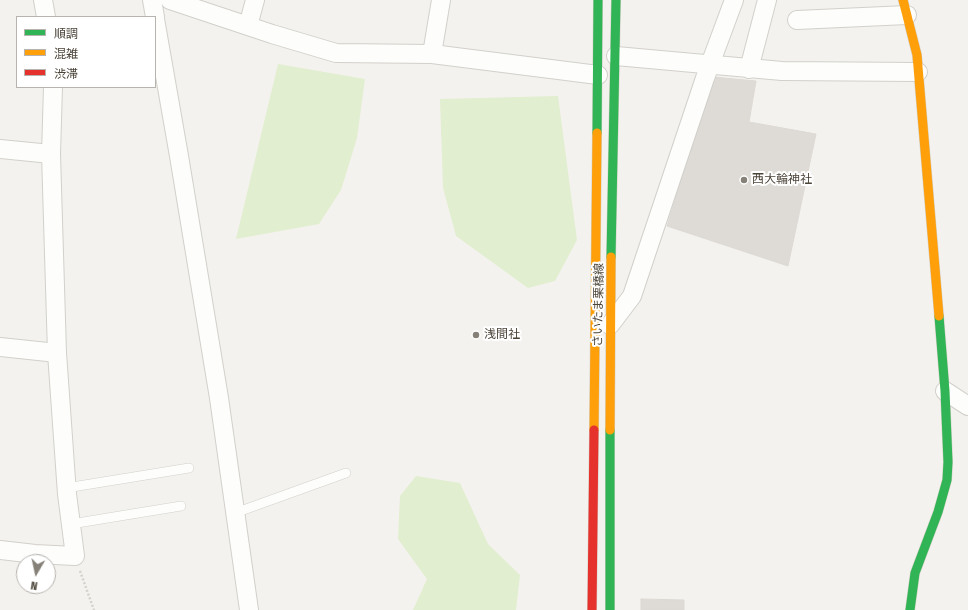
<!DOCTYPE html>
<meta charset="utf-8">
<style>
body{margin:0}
#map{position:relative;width:968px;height:610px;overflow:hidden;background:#f4f2ee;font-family:"Fira Sans Condensed","Noto Sans JP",sans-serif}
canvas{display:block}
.legend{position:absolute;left:16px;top:16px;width:140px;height:72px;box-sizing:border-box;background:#fff;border:1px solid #b7b4b0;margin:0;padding:5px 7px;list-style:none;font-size:12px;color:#4b4439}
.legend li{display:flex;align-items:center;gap:8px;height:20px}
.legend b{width:20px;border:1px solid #b7b4b0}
.north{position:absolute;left:16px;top:554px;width:40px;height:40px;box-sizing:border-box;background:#fff;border:1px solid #b7b4b0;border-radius:50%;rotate:189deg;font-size:11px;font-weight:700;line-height:16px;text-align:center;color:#4b4439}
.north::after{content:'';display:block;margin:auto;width:14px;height:18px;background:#868178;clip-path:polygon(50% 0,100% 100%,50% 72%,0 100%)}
</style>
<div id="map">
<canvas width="968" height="610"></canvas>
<ul class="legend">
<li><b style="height:5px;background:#30b455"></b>順調</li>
<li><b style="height:5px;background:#ff9f0a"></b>混雑</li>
<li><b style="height:5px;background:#e5322d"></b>渋滞</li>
</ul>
<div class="north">N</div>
</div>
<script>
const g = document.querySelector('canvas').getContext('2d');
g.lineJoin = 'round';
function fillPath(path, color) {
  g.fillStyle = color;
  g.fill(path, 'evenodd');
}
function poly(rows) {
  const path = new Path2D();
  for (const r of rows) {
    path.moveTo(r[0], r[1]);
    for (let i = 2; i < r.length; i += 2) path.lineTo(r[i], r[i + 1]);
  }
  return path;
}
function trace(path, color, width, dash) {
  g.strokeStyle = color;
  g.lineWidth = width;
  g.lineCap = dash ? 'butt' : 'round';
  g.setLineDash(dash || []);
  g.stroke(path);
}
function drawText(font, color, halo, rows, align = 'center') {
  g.font = font + ' "Fira Sans Condensed","Noto Sans JP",sans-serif';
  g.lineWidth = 4;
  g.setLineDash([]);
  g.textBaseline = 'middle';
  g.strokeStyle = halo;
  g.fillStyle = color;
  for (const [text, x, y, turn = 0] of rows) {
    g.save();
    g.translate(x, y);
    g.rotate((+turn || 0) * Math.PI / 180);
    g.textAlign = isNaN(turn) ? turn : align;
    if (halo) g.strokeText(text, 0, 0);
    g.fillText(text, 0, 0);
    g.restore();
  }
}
const green = poly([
 [278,64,365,79,357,138,341,190,319,224,236,239],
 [558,96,577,240,555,281,528,288,456,236,443,188,440,99],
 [416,476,460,483,488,544,520,575,516,610,413,610,427,579,398,539,400,496]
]);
const building = poly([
 [713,77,756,81,749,122,816,134,788,266,667,226,713,77],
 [641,599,684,600,684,610,641,610,641,599]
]);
const path = poly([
 [80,571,94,610]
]);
const lane = poly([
 [66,488,189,468],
 [235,513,346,473],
 [71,524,181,506]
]);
const street = poly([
 [43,0,46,17],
 [152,0,155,17],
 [170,0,272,34,336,53,432,54,598,75],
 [155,19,179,156,219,398,249,610],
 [797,20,907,15],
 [248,26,255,0],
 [432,54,441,0],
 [616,56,782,71,918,72],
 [749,69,767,0],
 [0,149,51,154],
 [610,325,632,296,705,78,734,0],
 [0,347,57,353],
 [945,391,968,406],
 [0,550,35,554,75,556,67,494,57,353,51,154,53,87]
]);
const fast = poly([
 [597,133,598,0],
 [611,257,616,0],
 [610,430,610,610],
 [910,610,915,573,938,512,947,480,948,462,945,391,939,316]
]);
const slow = poly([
 [903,0,917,55,939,316],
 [594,430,597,133],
 [610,430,611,257]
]);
const jam = poly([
 [592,610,594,430]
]);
const markers = [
 [744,180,4,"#868178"],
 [476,335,4,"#868178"]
];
const poiNames = [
 ["西大輪神社",752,180],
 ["浅間社",484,335]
];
const streetNames = [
 ["さいたま栗橋線",599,305,-89]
];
fillPath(green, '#e1eecf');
fillPath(building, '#dedbd6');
trace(building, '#dcd9d4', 1);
trace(lane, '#d2d0cb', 10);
trace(street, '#d2d0cb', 20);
trace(fast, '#d3cfc5', 10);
trace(slow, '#d3cfc5', 10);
trace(jam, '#d3cfc5', 10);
trace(path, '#d3d2cc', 2.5, [2, 2]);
trace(lane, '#fdfdfc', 9);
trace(street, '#fdfdfc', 18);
trace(fast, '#30b455', 9);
trace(slow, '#ff9f0a', 9);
trace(jam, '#e5322d', 9);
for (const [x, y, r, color] of markers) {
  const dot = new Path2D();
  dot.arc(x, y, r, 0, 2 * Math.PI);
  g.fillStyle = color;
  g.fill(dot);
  trace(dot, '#fff', 1.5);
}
drawText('12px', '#4b4439', '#fff', poiNames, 'left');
drawText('12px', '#4b4439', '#fff', streetNames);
</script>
